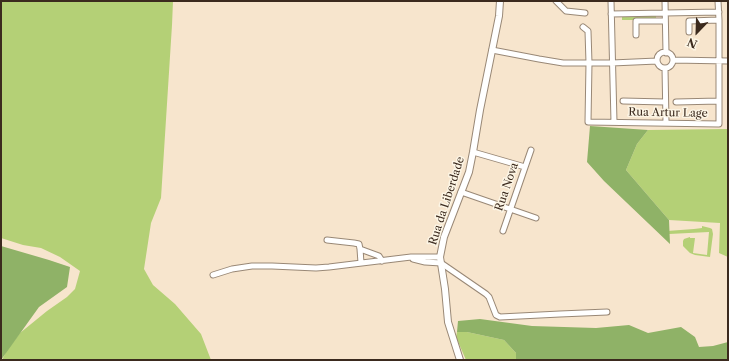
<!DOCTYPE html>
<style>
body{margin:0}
#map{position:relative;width:729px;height:361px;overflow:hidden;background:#f7e5cd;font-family:"Libre Caslon Text",serif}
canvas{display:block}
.frame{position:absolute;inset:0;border:2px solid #3b2a1e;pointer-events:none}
.north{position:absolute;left:677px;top:12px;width:40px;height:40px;-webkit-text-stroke:3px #fcf5e5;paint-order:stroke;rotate:203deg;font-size:11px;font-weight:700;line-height:16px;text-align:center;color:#3b2a1e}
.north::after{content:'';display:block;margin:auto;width:14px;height:18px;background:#3b2a1e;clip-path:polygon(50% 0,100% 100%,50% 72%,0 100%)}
</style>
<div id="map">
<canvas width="729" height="361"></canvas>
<div class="frame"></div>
<div class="north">N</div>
</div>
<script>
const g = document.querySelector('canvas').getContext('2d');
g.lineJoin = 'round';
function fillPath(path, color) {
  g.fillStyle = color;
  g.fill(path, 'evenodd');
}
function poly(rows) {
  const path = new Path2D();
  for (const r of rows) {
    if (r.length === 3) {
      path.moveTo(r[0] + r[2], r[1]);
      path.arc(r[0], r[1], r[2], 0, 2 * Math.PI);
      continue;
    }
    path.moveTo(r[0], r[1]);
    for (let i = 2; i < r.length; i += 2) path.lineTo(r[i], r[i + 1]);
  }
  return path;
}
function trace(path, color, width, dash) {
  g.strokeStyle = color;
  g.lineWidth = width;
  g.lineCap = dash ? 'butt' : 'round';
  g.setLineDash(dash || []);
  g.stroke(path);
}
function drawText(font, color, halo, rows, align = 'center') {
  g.font = font + ' "Libre Caslon Text",serif';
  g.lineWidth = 3;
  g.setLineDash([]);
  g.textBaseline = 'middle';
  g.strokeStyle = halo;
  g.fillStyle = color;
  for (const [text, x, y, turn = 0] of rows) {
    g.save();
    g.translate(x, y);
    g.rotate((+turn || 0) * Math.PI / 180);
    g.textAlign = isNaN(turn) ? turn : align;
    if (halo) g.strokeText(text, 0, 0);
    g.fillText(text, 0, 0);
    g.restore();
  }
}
const green = poly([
 [1,1,173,1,172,25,161,198,151,223,144,269,153,285,175,304,201,334,211,360,2,360,7,350,20,333,47,311,67,297,75,289,80,271,60,257,41,248,23,245,1,238],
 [622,15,656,15,656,20,622,20],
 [728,129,728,257,719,253,720,223,669,220,626,170,637,144,648,130],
 [702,226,710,228,712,229,713,234,710,257,695,255,690,253,683,246,683,241,684,239,690,237,690,238,695,238,693,253,707,255,709,232,669,234,667,231,694,229,702,228],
 [457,332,467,332,504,340,516,353,516,360,466,360,456,337]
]);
const forest = poly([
 [590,126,648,130,637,144,626,170,669,220,670,244,604,181,587,162],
 [1,246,49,260,70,267,67,287,39,307,1,360],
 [480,319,532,326,596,328,629,325,648,333,681,327,695,337,699,347,713,346,728,342,728,360,516,360,516,353,504,340,467,332,457,332,458,321]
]);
const minor = poly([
 [556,1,566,11,585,13],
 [611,1,614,122],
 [665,1,666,53],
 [611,14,719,12],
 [583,27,588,31,589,63,588,122,719,124,719,20,718,1],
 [689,32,689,21,719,20],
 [636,35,636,21,665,21],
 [492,50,539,59,563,63,612,63,657,61],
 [665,60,8],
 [673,60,728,61],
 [665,68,666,122],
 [623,101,665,102],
 [676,102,719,101],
 [473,152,525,167],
 [461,192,536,218],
 [503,231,531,150],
 [327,240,354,243,359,244,360,249],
 [413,259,425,262,441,263,486,294,489,297,496,315,500,317,560,314,607,312],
 [361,263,360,249,379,256,382,261],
 [213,275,232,269,252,266,272,266,316,268,329,267,411,257,440,257]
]);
const tertiary = poly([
 [460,360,448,322,445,289,440,257,444,237,469,172,473,152,480,110,499,16,500,1]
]);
const streetNames = [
 ["Rua Artur Lage",668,113,1],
 ["Rua Nova",507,187,-71],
 ["Rua da Liberdade",447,201,-72]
];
fillPath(green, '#b4d076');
fillPath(forest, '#8fb267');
trace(minor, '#998876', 7);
trace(tertiary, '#998876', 8);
trace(minor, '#fff', 5);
trace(tertiary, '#fff', 6);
drawText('11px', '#3b2a1e', '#fcf5e5', streetNames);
</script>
